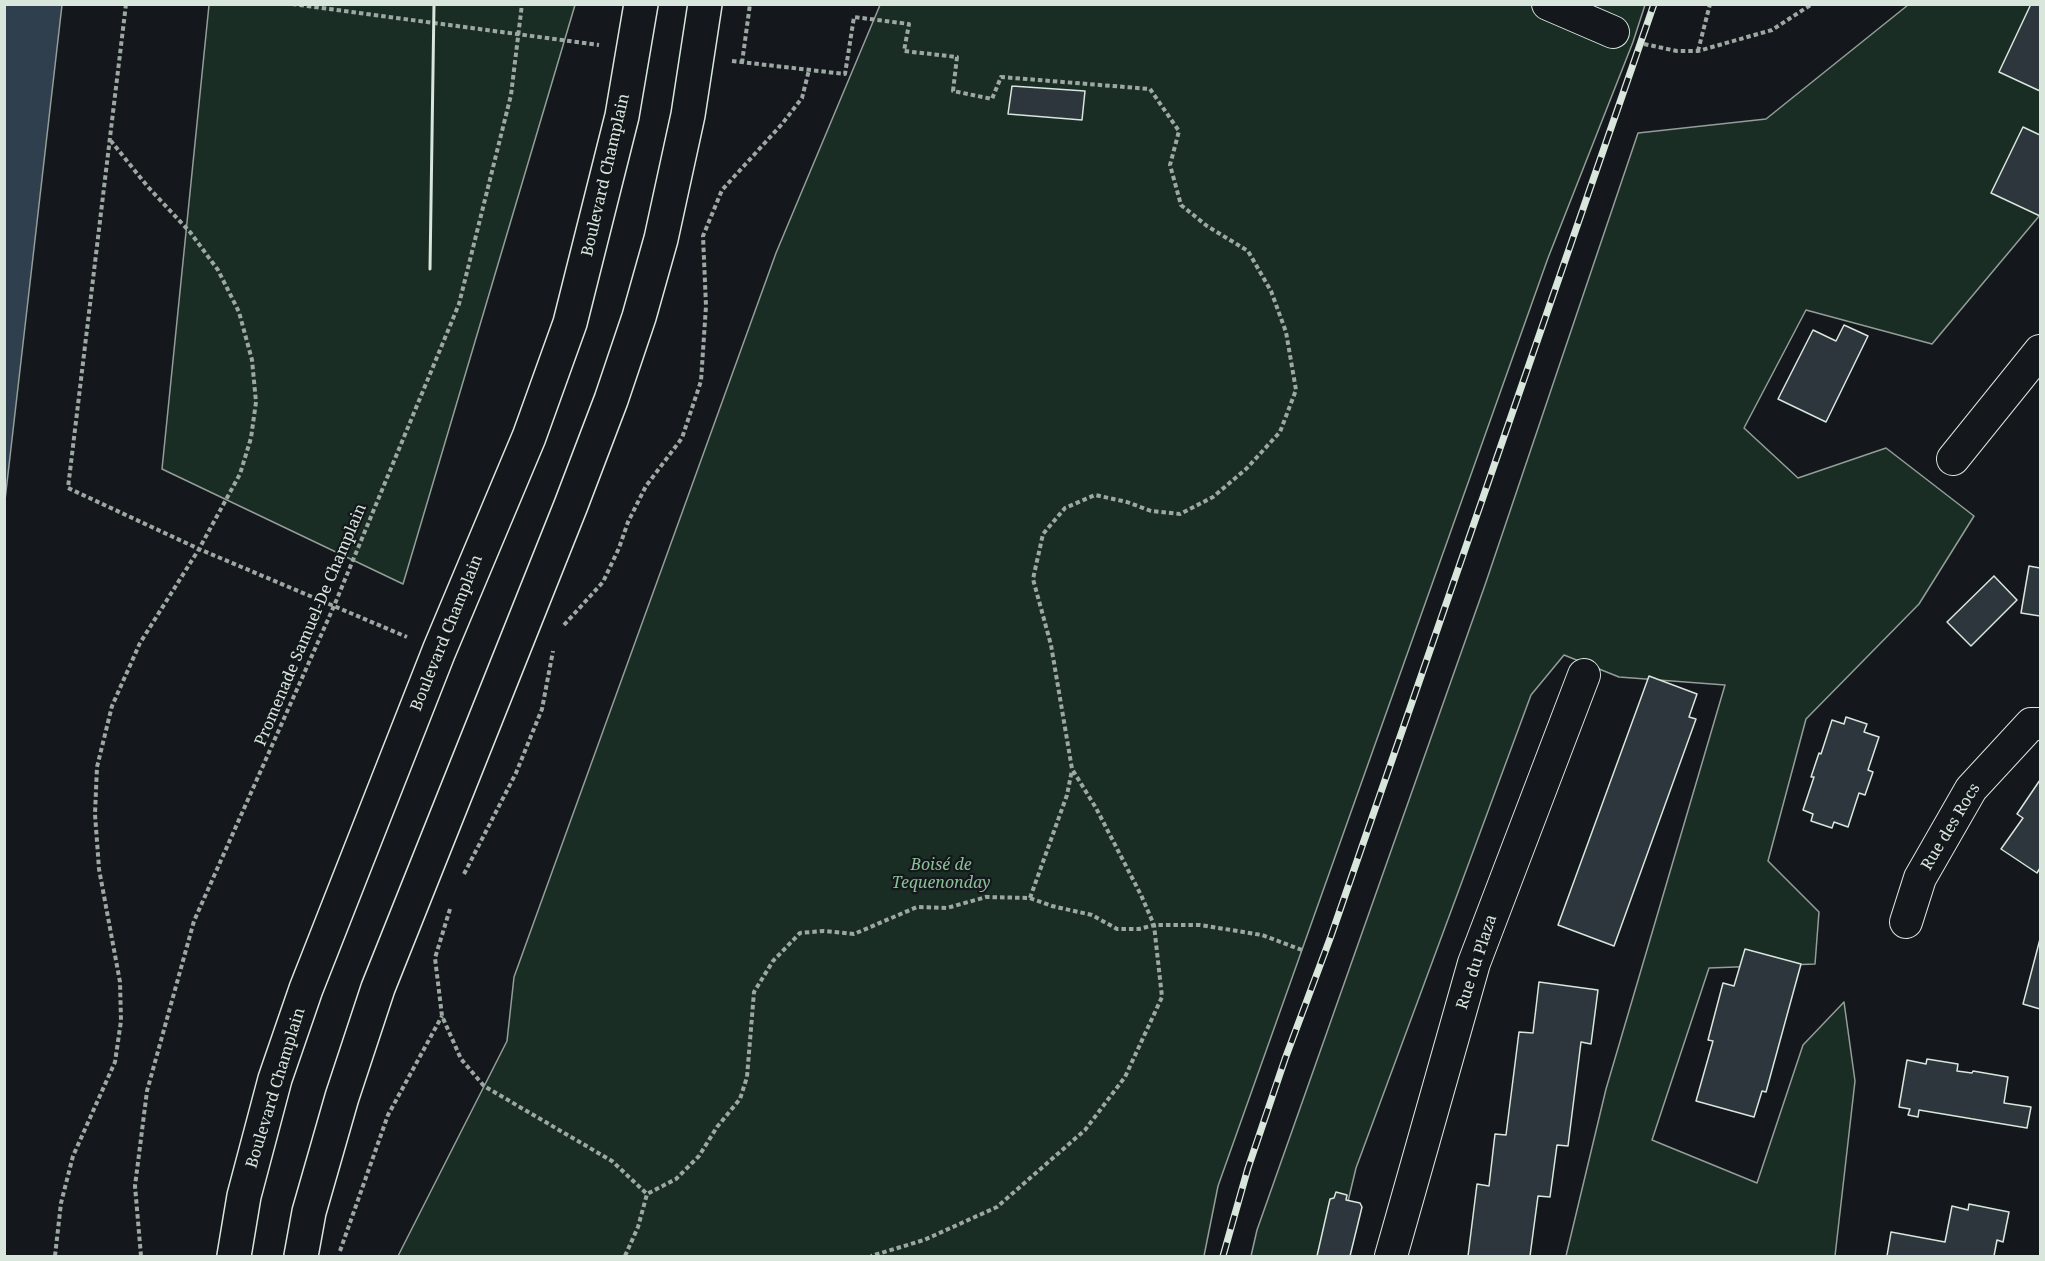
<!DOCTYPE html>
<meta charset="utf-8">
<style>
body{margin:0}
#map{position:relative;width:2045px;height:1261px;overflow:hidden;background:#14181c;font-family:"Noto Serif",serif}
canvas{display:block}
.frame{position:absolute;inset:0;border:6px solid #d8e6dc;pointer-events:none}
</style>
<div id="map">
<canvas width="2045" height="1261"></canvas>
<div class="frame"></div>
</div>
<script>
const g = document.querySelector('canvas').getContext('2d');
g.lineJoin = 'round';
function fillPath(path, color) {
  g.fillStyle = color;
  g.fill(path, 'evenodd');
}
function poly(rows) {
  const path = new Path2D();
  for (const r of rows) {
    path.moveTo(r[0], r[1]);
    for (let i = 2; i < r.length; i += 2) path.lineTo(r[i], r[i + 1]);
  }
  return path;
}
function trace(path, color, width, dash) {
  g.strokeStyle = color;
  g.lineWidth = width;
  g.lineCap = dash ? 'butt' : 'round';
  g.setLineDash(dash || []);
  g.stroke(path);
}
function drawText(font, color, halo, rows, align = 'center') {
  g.font = font + ' "Noto Serif",serif';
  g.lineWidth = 4.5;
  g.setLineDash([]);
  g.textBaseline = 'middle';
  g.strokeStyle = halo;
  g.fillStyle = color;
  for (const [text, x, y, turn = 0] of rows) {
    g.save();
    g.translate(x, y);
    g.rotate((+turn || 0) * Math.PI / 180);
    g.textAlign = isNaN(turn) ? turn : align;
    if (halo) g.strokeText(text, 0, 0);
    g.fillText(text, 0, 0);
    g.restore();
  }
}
const green = poly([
 [209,5,575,5,403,584,162,469,209,5],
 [880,5,1645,5,1633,42,1548,258,1218,1186,1204,1256,398,1256,507,1041,514,977,776,253,880,5],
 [1908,5,2040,5,2040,215,1932,344,1806,310,1744,428,1798,478,1886,448,1974,516,1919,604,1806,719,1768,861,1819,912,1815,964,1709,968,1652,1140,1757,1183,1803,1045,1844,1002,1855,1081,1835,1256,1566,1256,1606,1089,1725,685,1619,677,1564,655,1531,695,1356,1168,1335,1256,1251,1256,1257,1230,1485,585,1638,133,1766,119,1908,5]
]);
const water = poly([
 [5,4,62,5,5,500,5,516,5,4]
]);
const building = poly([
 [2031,4,2040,5,2040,91,1999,72,2031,4],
 [1012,86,1085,91,1082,120,1008,114,1012,86],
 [2023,127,2040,135,2040,216,1991,193,2023,127],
 [1844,325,1868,336,1826,422,1778,399,1813,330,1836,341,1844,325],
 [2029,566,2040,568,2040,616,2021,613,2029,566],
 [1994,576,2017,600,1971,646,1947,622,1994,576],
 [1649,676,1697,694,1689,717,1696,719,1614,946,1558,925,1649,676],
 [1846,717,1867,724,1864,732,1879,737,1868,770,1873,772,1865,795,1859,793,1848,827,1834,822,1832,828,1811,821,1813,814,1803,810,1814,777,1811,777,1819,753,1821,754,1832,720,1844,724,1846,717],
 [2040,780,2040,868,2037,873,2001,849,2023,818,2017,814,2040,780],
 [2040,939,2040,1009,2023,1004,2040,939],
 [1745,949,1801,964,1766,1092,1762,1091,1754,1117,1696,1101,1713,1041,1708,1040,1723,983,1734,986,1745,949],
 [1539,982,1598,990,1591,1044,1581,1042,1568,1146,1557,1145,1550,1197,1538,1196,1530,1256,1468,1256,1477,1184,1489,1186,1495,1134,1506,1135,1519,1032,1533,1033,1539,982],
 [1927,1059,1958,1064,1957,1071,1972,1073,1973,1071,2008,1077,2004,1103,2031,1107,2027,1128,1919,1110,1918,1117,1908,1115,1910,1109,1899,1107,1907,1060,1926,1064,1927,1059],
 [1336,1192,1347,1195,1346,1200,1360,1203,1362,1207,1350,1256,1317,1256,1330,1199,1334,1198,1336,1192],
 [1969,1204,2009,1212,2003,1242,1997,1240,1994,1256,1887,1256,1891,1232,1945,1242,1952,1206,1968,1210,1969,1204]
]);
const path = poly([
 [126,4,68,488,199,549,407,637],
 [292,4,599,45],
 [1644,44,1677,51,1698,51,1772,30,1812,4],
 [1698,51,1710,4],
 [732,61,845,74,854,17,909,24,904,51,957,57,953,91,992,99,1001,77,1150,89,1179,131,1170,165,1181,205,1207,226,1248,251,1271,291,1286,332,1296,390,1280,432,1246,469,1213,497,1180,514,1151,511,1127,502,1095,495,1065,508,1043,534,1033,579,1051,645,1072,769,1096,808,1141,895,1154,925,1162,997,1125,1077,1085,1130,997,1207,924,1240,871,1256],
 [742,63,750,4],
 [564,625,603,582,619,548,628,522,646,486,682,438,701,381,706,306,703,236,722,190,782,124,802,98,809,70],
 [464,874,516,773,542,709,553,651],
 [1030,898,1067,795,1072,770],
 [450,909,435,958,442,1016,461,1059,484,1086,612,1161,647,1194],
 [340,1251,388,1115,442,1016],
 [55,1256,61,1203,73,1156,115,1062,121,1021,120,982,99,869,95,814,97,767,112,706,140,643,199,549,240,474,251,438,256,402,252,360,239,312,218,270,190,232,148,187,111,141],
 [141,1256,135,1186,147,1091,194,921,334,606,459,304,511,95,522,4],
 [625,1256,638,1227,647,1194,676,1179,699,1156,717,1127,740,1099,747,1077,754,992,773,961,800,933,824,931,854,934,917,907,947,908,986,897,1030,898,1052,906,1092,915,1117,929,1139,929,1154,925,1200,925,1262,935,1302,950]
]);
const street = poly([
 [1548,4,1613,32],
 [1953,459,2040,351],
 [1906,922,1920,878,1971,789,2031,724,2040,724],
 [1391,1256,1474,963,1584,675]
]);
const primary = poly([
 [234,1256,244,1196,275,1079,306,989,439,651,529,437,570,323,622,116,641,4],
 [301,1256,309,1212,342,1097,378,988,571,505,611,400,639,317,661,239,688,115,705,4]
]);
const rail = poly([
 [1223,1256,1248,1168,1285,1059,1331,936,1654,4]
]);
const wall = poly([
 [430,269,434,4]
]);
const streetNames = [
 ["Boulevard Champlain",606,175,-77],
 ["Promenade Samuel-De Champlain",311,625,-67],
 ["Boulevard Champlain",447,633,-68],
 ["Rue des Rocs",1951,827,-59],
 ["Rue du Plaza",1477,962,-72],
 ["Boulevard Champlain",276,1088,-73]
];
const parkNames = [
 ["Boisé de",941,865],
 ["Tequenonday",941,883]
];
fillPath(green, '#1a2d24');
trace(green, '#939e99', 1.5);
fillPath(water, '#2f3f4d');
trace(water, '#939e99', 1.5);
fillPath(building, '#2c363c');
trace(building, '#d8e6dc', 1.5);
trace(street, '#d8e6dc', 34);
trace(primary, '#d8e6dc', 36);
trace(path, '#9da8a2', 4, [4.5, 3]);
trace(street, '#14181c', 32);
trace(primary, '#14181c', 33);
trace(rail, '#d8e6dc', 7);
trace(rail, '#14181c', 4.5, [14]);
trace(wall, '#d8e6dc', 3);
drawText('16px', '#d8e6dc', '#14181c', streetNames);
drawText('italic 16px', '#8ac095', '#14181c', parkNames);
</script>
